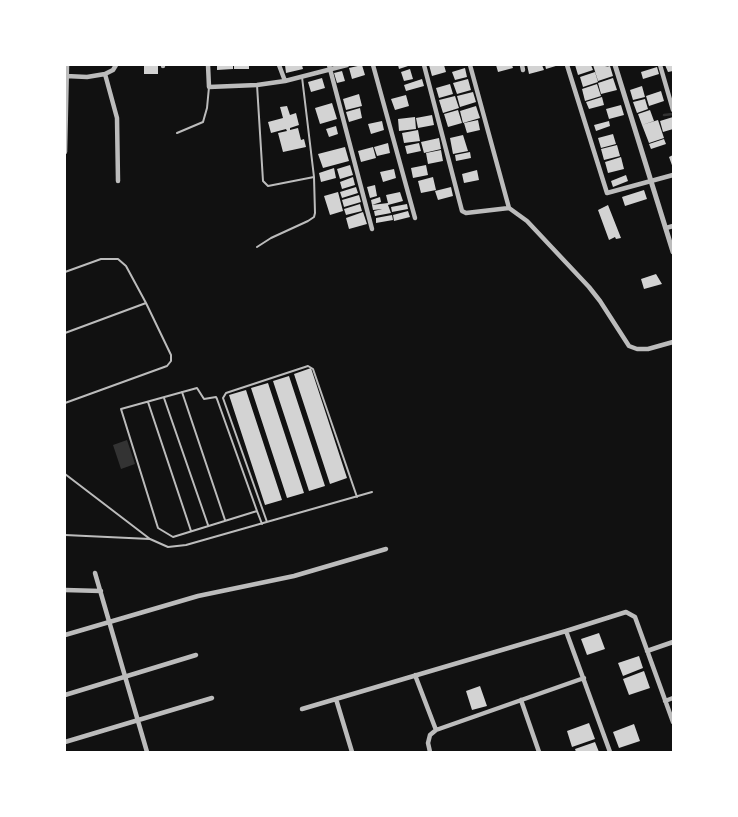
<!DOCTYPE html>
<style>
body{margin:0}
#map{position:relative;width:738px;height:817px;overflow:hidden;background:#111;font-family:"Golos Text",sans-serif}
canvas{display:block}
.frame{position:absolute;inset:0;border:66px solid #fff;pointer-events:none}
</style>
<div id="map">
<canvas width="738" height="817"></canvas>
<div class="frame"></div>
</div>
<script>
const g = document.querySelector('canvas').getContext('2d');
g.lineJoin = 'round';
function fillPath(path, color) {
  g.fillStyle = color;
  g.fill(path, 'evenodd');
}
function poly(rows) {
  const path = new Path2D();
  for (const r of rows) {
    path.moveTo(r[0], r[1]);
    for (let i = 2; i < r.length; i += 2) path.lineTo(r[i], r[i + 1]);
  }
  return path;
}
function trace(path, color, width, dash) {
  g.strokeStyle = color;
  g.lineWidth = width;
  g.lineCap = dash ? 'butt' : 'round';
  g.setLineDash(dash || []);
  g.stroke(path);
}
const water = poly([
 [127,440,135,464,121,469,113,445]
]);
const stream = poly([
 [664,115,673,114]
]);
const building = poly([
 [144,65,158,65,158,74,144,74],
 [217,65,233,65,233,69,217,70],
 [234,65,249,65,249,69,234,69],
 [285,65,302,65,303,69,286,73],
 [362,65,365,75,352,79,349,68],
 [398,65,411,65,399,69],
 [429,65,444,65,446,72,432,76],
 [496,65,512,65,513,68,498,72],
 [527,65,542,65,544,70,529,74],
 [545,65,559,65,546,69],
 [575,65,591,65,593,70,578,75],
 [593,65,610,65,605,67,610,66,613,76,598,81],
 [665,65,673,65,673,71,668,72],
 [657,67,659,74,643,79,641,72],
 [465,68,467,77,455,80,452,72],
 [410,69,413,79,404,81,401,72],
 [342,71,345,81,337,83,334,73],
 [595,72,598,82,583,87,580,77],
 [322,78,325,88,311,92,308,82],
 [613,78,617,90,601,94,598,83],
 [422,79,424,86,406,91,404,85],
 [468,79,471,90,457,94,453,83],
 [450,84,453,94,439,98,436,88],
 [597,84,601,96,585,101,582,89],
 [642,86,645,97,633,100,630,90],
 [661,91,664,101,649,106,646,96],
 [473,92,476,102,460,107,457,96],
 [359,94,362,106,346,110,343,99],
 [406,95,409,106,395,110,391,99],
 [455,96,459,108,443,113,439,100],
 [602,97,604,105,589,109,586,102],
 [645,99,648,109,637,113,633,102],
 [332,103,337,119,320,124,315,108],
 [621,105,624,115,609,119,606,109],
 [287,106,290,115,296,113,299,125,290,128,290,130,298,128,301,140,304,139,306,147,283,152,278,133,287,131,286,129,271,133,268,122,283,118,280,107],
 [476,106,480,118,463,123,460,111],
 [360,108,362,118,349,122,346,112],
 [458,110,462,123,448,127,444,114],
 [650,110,654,121,642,125,638,114],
 [432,115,434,125,418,128,416,118],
 [415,117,416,129,399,131,398,119],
 [673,117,673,129,663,132,660,121],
 [478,120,480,130,467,133,464,123],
 [658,120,664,138,649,143,642,125],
 [382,121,384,130,371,134,368,124],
 [609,121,610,126,596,131,594,125],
 [336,126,338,134,329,137,326,129],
 [418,130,420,141,404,143,402,133],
 [613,134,616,144,601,148,598,138],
 [463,135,468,151,453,154,450,138],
 [439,138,441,149,424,153,421,142],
 [664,139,666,144,651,149,649,144],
 [388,143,390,153,377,156,374,147],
 [419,143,421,151,407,154,405,146],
 [617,145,620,156,604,160,601,149],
 [345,147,349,161,323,168,318,154],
 [373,147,376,158,361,162,358,151],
 [441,150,443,161,428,164,426,153],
 [470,152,471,158,456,161,455,155],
 [673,155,673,168,669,157],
 [621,157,624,169,608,173,605,162],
 [350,165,353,175,340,179,337,169],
 [426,165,428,175,413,178,411,168],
 [334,168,336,178,321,182,319,173],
 [394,169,396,178,383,182,380,172],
 [477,170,479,180,464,183,462,174],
 [626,175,628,181,613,187,611,181],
 [353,177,355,185,342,189,340,182],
 [433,177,436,190,421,193,418,181],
 [375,185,377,196,370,198,367,187],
 [356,187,358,193,342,198,340,192],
 [451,187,453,196,438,200,435,191],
 [644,190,647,199,625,206,622,197],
 [338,192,343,211,330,215,324,196],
 [400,192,403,201,388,205,391,213,375,216,374,211,382,209,373,210,372,205,388,203,386,195],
 [359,195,361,202,344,207,342,200],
 [380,197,381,202,372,205,371,200],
 [360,204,362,211,346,215,344,209],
 [407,204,408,209,392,212,391,207],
 [608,205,621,238,616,239,615,237,609,240,598,210],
 [408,211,410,217,394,221,393,215],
 [363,212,367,224,349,229,346,218],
 [392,215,393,220,376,223,376,218],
 [656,274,662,284,644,289,641,279],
 [311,368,347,478,330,484,294,374],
 [289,376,325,486,309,491,273,381],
 [268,383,304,493,287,498,251,388],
 [246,390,282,500,265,505,229,395],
 [599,633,605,649,587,655,581,639],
 [639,656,643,668,623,676,618,663],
 [644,671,650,688,629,695,623,679],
 [480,686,487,706,472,710,466,691],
 [589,723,595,739,572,747,567,731],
 [634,724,640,741,619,748,613,732],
 [595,742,599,752,576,752,575,749]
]);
const service = poly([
 [257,85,263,181,268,186,314,177],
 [177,133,203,122,207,108,209,87],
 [257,247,271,238,308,221,314,217,315,213,314,177,302,77],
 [65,272,101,259,118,259,126,266,146,303,171,355,171,361,167,366,65,403],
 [65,333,146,303],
 [182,392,225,520],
 [164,398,208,525],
 [148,402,191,531],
 [65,474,150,539,168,547,186,545,372,492],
 [257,511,173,537,158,528,121,409,197,388,204,399,216,397,217,399,257,511,262,524],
 [267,522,223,398,226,393,308,366,313,369,357,497],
 [65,535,150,539]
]);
const minor = poly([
 [208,65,209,87,257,85,285,81,347,65],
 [279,65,285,81],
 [329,65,372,229],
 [373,65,415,218],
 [424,65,462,211,466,213,509,208,527,221,589,287,600,301,629,346,637,349,648,349,673,342],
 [470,65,509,208],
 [522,65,523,70],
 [567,65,607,193,673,175],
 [660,65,673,110],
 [163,66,163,65],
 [105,74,117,118,118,181],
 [66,76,87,77,105,74,113,70,116,65],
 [65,152,67,65],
 [666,228,673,226],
 [95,573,147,752],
 [65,590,101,591],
 [566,631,610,752],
 [65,635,198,596,294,576,386,549],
 [647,651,673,642],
 [415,675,436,730],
 [65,695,196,655],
 [336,699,352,752],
 [521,700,539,752],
 [665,701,673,698],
 [302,709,566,631,626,612,635,617,673,722],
 [65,742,212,698],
 [430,752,428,743,430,735,436,730,584,678]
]);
const tertiary = poly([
 [615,65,673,252]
]);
fillPath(water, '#333');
trace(stream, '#333', 2.5);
fillPath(building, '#d3d3d3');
trace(service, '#bcbcbc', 2);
trace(minor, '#bcbcbc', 4.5);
trace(tertiary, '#bcbcbc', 5);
</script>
